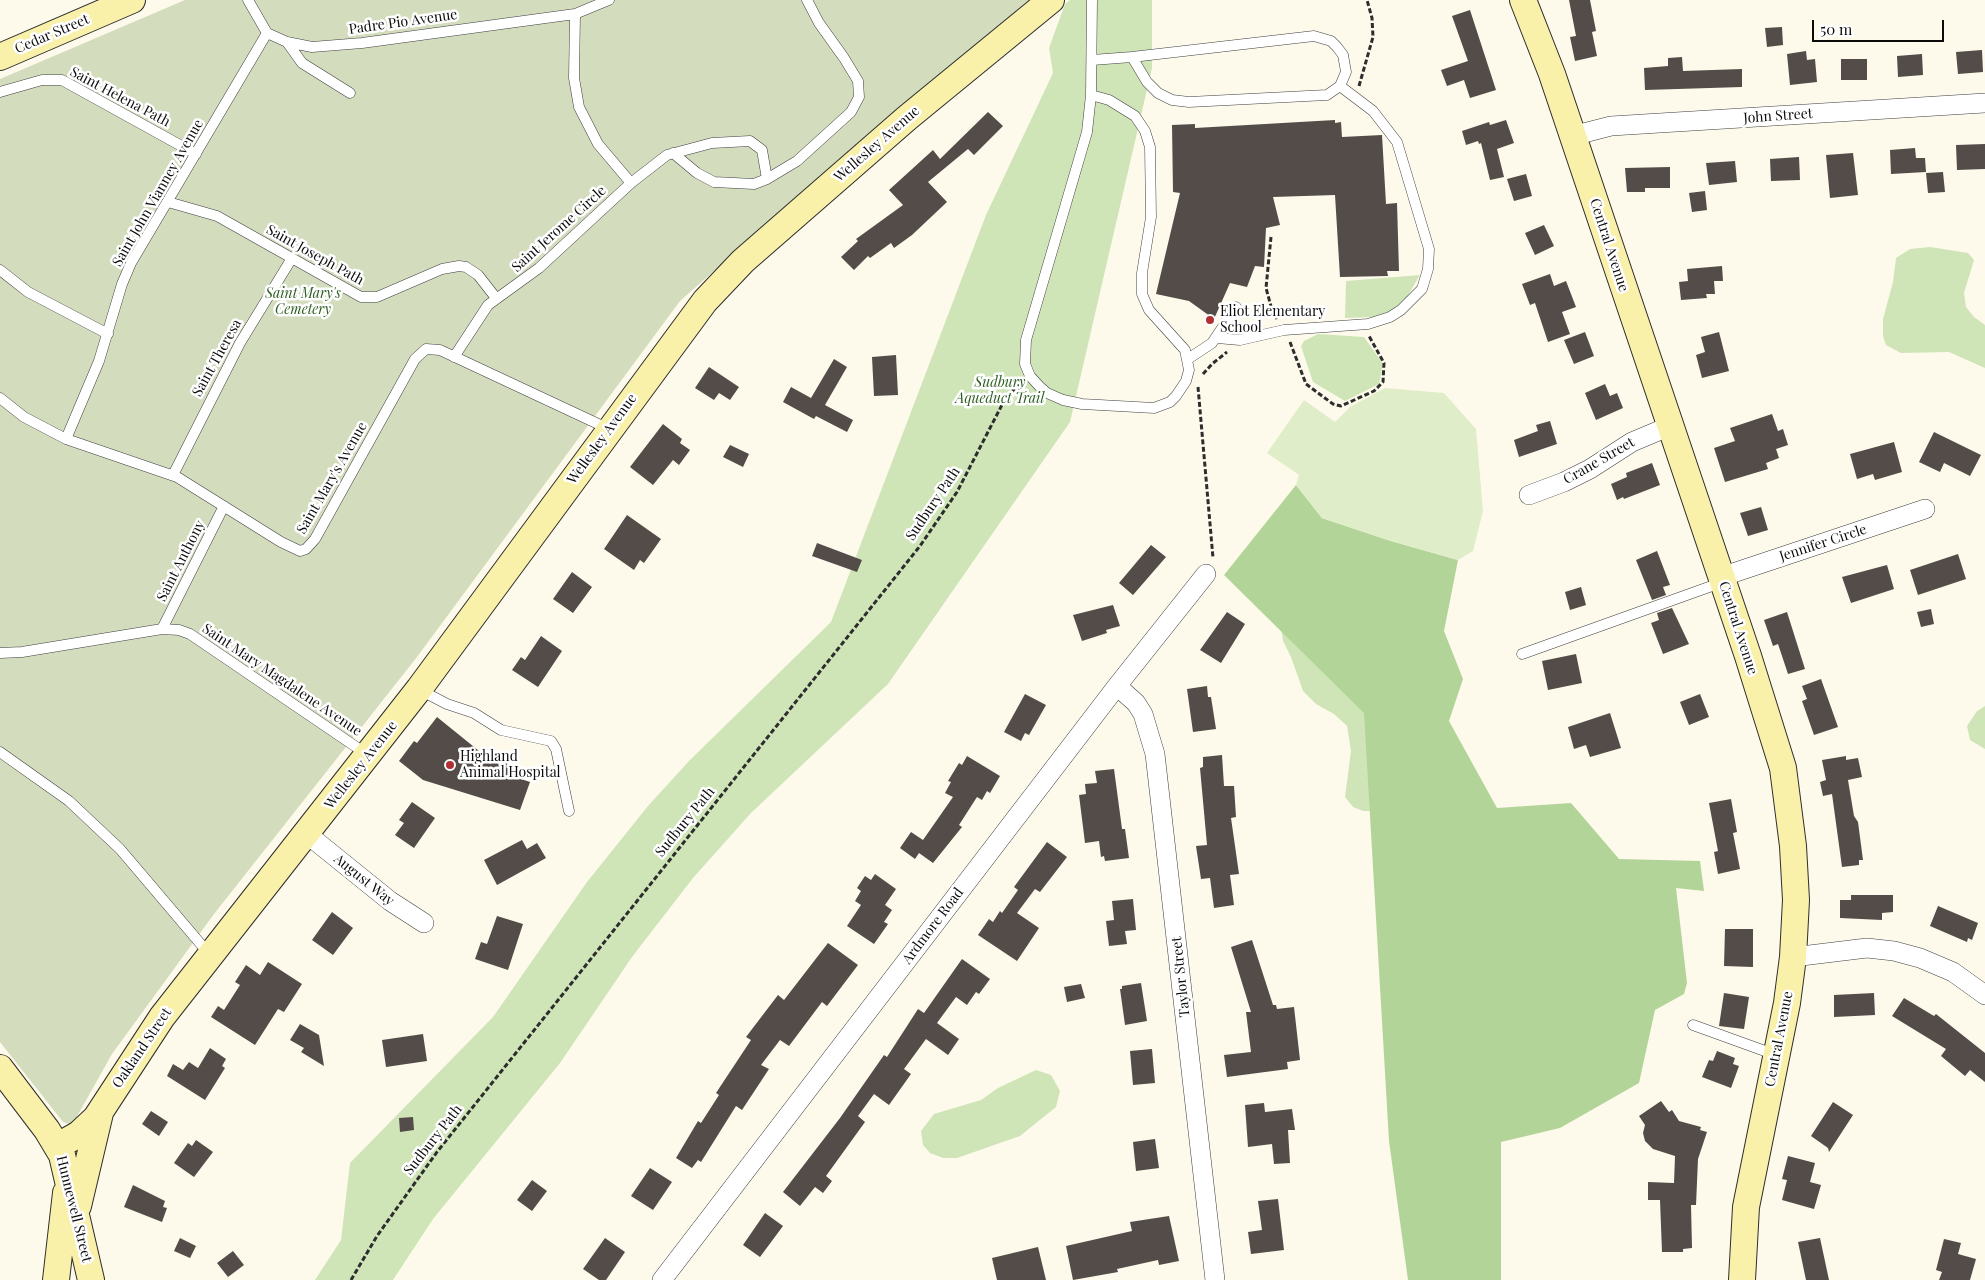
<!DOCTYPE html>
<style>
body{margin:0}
#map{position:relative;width:1985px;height:1280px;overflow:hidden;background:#fdfaeb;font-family:"Playfair Display",serif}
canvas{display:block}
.scale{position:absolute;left:1812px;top:20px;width:132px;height:22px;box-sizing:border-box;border:2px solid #0b0b0b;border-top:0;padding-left:6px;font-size:15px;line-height:18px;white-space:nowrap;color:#0b0b0b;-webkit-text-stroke:4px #fff;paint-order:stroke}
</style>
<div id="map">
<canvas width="1985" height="1280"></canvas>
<div class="scale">50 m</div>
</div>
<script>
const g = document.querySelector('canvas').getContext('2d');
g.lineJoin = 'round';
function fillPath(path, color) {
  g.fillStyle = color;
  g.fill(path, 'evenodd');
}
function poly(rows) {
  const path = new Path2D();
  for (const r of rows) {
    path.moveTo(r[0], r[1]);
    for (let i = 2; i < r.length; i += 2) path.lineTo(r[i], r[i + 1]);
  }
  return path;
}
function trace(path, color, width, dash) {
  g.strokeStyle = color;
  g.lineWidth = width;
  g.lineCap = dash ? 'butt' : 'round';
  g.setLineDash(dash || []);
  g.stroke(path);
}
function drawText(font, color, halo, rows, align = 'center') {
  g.font = font + ' "Playfair Display",serif';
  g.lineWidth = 5;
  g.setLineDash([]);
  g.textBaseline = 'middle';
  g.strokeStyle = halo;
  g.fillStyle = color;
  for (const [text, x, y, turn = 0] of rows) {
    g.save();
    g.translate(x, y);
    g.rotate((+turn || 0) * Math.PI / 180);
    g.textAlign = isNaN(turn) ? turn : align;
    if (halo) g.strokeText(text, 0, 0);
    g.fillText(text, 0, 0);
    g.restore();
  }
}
const green = poly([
 [1070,0,1152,0,1152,68,1070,422,888,684,751,813,693,878,632,957,560,1063,433,1219,393,1280,315,1280,341,1240,350,1163,493,1017,587,882,648,806,689,761,831,622,986,215,1053,73,1049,48,1065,4],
 [1930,247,1968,253,1974,260,1964,293,1966,307,1974,317,1985,325,1985,368,1949,352,1901,353,1886,345,1883,336,1883,319,1893,282,1896,258,1910,249],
 [1420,275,1407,297,1390,312,1375,317,1345,318,1346,281],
 [1318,334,1364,337,1383,364,1379,384,1345,401,1313,382,1301,346,1304,341],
 [1281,628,1358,670,1379,811,1363,811,1353,807,1345,797,1351,751,1347,726,1334,714,1316,704,1303,691,1291,657,1283,641],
 [1985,706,1985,749,1970,740,1967,726,1977,711],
 [1036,1070,1051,1075,1060,1091,1056,1107,1020,1136,957,1158,943,1158,930,1153,923,1145,921,1131,934,1114,981,1100,998,1088]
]);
const forest = poly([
 [1296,485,1322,518,1391,541,1458,560,1444,631,1463,679,1449,721,1497,808,1571,803,1619,859,1700,861,1704,891,1676,888,1687,983,1684,994,1655,1010,1639,1083,1560,1128,1501,1142,1501,1280,1408,1280,1389,1141,1364,713,1224,575]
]);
const cemetery = poly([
 [185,0,1029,0,883,122,680,301,417,657,214,914,112,1054,75,1120,69,1124,63,1122,0,1042,0,79]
]);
const pitch = poly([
 [1385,388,1444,393,1476,429,1483,511,1473,551,1458,560,1391,541,1322,518,1296,485,1299,475,1267,453,1304,400,1335,422,1350,407]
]);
const building = poly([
 [1569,0,1590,0,1596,31,1592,32,1597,56,1575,61,1570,37,1576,36],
 [1470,10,1496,90,1470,98,1464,80,1447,86,1441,70,1468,61,1452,16],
 [1782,27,1783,45,1767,47,1765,28],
 [1982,50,1983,72,1958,74,1956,52],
 [1806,51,1807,60,1815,59,1817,82,1790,85,1787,54],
 [1922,54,1923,75,1898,77,1897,56],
 [1682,57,1683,71,1742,69,1742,87,1645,90,1644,68,1668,66,1668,58],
 [1841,59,1867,59,1867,80,1841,80],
 [988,112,1003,126,974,155,968,149,928,182,947,202,912,235,894,248,891,243,870,258,868,256,854,270,841,257,858,241,856,239,903,205,889,190,933,150,940,159],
 [1335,120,1335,123,1341,122,1342,137,1382,135,1386,204,1397,203,1399,271,1387,271,1388,276,1340,277,1335,195,1273,197,1280,225,1266,228,1264,267,1255,266,1247,287,1230,283,1214,319,1189,301,1156,294,1180,193,1173,192,1172,125,1195,124,1195,128],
 [1506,120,1514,143,1497,149,1504,177,1490,180,1481,143,1479,144,1478,141,1466,145,1462,131,1489,122,1490,125],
 [1985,144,1985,169,1957,170,1956,145],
 [1915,148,1916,158,1925,158,1926,172,1891,174,1890,150],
 [1853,153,1858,195,1830,198,1826,155],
 [1799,157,1800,180,1771,181,1770,159],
 [1735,161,1737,182,1709,185,1706,163],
 [1670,167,1670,188,1645,188,1645,192,1627,192,1625,168],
 [1943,172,1945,192,1928,193,1926,173],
 [1526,174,1532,196,1514,201,1507,179],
 [1705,191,1707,210,1692,212,1689,193],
 [1544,225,1554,246,1535,255,1525,233],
 [1722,266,1723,281,1714,281,1715,294,1706,294,1707,298,1681,300,1679,282,1688,281,1687,269],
 [1550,274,1554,286,1566,281,1576,307,1562,312,1570,334,1548,342,1535,303,1530,305,1522,284],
 [1585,332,1594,356,1574,364,1564,340],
 [1719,332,1729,371,1702,378,1696,355,1705,352,1701,337],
 [896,355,898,395,874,396,872,357],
 [834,359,847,367,825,405,853,420,847,432,816,416,814,419,783,402,791,387,811,398],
 [709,367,739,387,730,400,719,393,714,400,695,388],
 [1605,384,1610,396,1617,393,1623,408,1596,420,1585,393],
 [1772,414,1778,431,1783,429,1788,445,1776,449,1779,458,1766,463,1768,469,1725,482,1714,448,1735,441,1730,428],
 [1550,421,1557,444,1519,457,1514,440,1538,431,1536,425],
 [663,424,682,439,680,443,690,450,679,465,673,460,653,485,630,467],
 [1934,432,1981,455,1970,476,1944,463,1940,472,1919,462],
 [1894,442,1902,472,1875,480,1873,474,1857,479,1850,454],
 [730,445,749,454,743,467,723,457],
 [1652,463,1660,485,1624,499,1623,497,1617,500,1611,484,1627,477,1626,473],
 [1761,507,1768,530,1748,536,1740,513],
 [627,515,661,539,644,563,640,560,634,570,604,549],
 [817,543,862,560,857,572,812,556],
 [1151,545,1166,557,1133,595,1119,583],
 [1657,551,1670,585,1663,587,1666,595,1652,600,1636,560],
 [1958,554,1966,579,1918,595,1910,570],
 [1887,565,1894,589,1851,603,1842,577],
 [572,572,592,587,573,613,553,599],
 [1581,587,1586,605,1570,610,1565,592],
 [1113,605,1120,626,1106,630,1107,633,1082,641,1073,615],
 [1672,608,1689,644,1663,654,1651,623,1659,620,1657,613],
 [1931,609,1934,624,1921,627,1917,612],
 [1227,612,1245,624,1221,663,1200,650],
 [1787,612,1805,669,1788,674,1778,644,1773,646,1764,620],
 [541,636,562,651,538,687,512,670,521,657,525,660],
 [1576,654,1582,683,1548,690,1542,661],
 [1821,679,1838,727,1814,735,1802,701,1807,699,1802,686],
 [1207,686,1208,697,1211,697,1216,729,1193,732,1187,689],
 [1025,694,1046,705,1029,735,1025,733,1021,741,1004,732],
 [1700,694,1709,717,1689,725,1680,702],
 [1610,713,1621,748,1590,757,1586,745,1574,749,1568,727],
 [437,717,484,755,500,765,503,762,518,767,515,777,530,782,520,810,423,780,399,761,414,741,417,743],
 [1222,755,1224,786,1234,786,1236,817,1231,818,1239,874,1230,875,1234,905,1214,908,1210,878,1201,879,1196,846,1207,845,1200,768,1203,767,1203,757],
 [967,756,1000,776,990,793,987,791,982,800,977,797,959,825,962,827,933,863,919,853,915,859,900,848,911,832,923,840,953,797,945,793,951,782,948,781,959,763,962,765],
 [1846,756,1846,760,1858,758,1862,777,1848,780,1854,816,1858,822,1863,860,1859,860,1859,865,1842,867,1832,794,1823,796,1820,782,1826,780,1822,760],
 [1114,769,1122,829,1125,829,1129,858,1105,861,1104,856,1101,857,1099,841,1085,843,1079,795,1086,794,1085,784,1097,783,1095,771],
 [1731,799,1737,832,1733,833,1740,869,1718,874,1714,852,1718,851,1709,803],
 [412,802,435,818,414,848,395,835,404,823,399,820],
 [522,840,527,849,537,843,546,858,497,885,484,860],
 [1047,842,1067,857,1040,892,1035,889,1017,913,1039,928,1017,961,978,935,989,919,993,922,1000,911,1002,913,1018,890,1014,887],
 [875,874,896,889,885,905,892,910,884,922,888,924,874,944,847,926,861,905,855,901,861,891,857,888,865,876,871,880],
 [1851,895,1893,895,1893,912,1882,913,1882,920,1840,918,1840,900,1851,900],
 [1133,899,1136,930,1125,931,1127,944,1109,946,1106,921,1114,920,1112,901],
 [1938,906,1978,923,1972,940,1968,938,1967,942,1930,926],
 [332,912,353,928,333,955,312,940],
 [497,916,523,924,508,970,475,959,481,942,487,944],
 [1725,929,1753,929,1753,967,1724,966],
 [1252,940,1273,1005,1276,1005,1277,1009,1294,1007,1300,1060,1287,1062,1288,1069,1227,1077,1224,1055,1251,1052,1246,1012,1251,1012,1231,947],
 [828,943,858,965,827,1006,822,1002,789,1046,780,1040,761,1065,769,1069,742,1110,736,1106,701,1162,698,1160,692,1168,676,1158,698,1121,701,1123,719,1095,716,1093,751,1040,746,1037,778,995,784,1000],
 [962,959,990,979,979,994,976,992,967,1005,956,997,937,1023,959,1039,948,1055,926,1039,904,1069,911,1074,889,1105,874,1094,858,1116,865,1122,826,1176,832,1181,823,1193,815,1187,800,1206,783,1192,840,1118,884,1055,887,1057,918,1009,924,1013],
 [268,962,302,984,284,1012,278,1009,255,1045,211,1017,218,1006,224,1010,240,985,235,982,246,965,260,975],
 [1141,983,1147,1021,1125,1025,1120,989,1122,989,1122,986],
 [1081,984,1085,998,1067,1002,1064,987],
 [1724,993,1749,997,1744,1029,1719,1026],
 [1874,993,1875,1015,1834,1017,1834,995],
 [1904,998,1934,1016,1936,1014,1985,1053,1985,1082,1970,1070,1965,1076,1941,1056,1946,1049,1892,1016],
 [300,1024,319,1035,324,1066,301,1052,304,1048,290,1040],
 [423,1034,427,1061,386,1067,382,1040],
 [210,1048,226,1059,222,1066,225,1068,205,1100,167,1076,173,1064,183,1070,189,1062,198,1068],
 [1152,1049,1155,1083,1133,1085,1130,1051],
 [1717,1051,1735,1058,1733,1064,1739,1066,1731,1088,1702,1077,1709,1060,1713,1061],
 [1661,1101,1669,1112,1672,1110,1679,1121,1701,1127,1700,1130,1707,1132,1698,1159,1696,1205,1691,1205,1692,1248,1683,1249,1683,1252,1662,1252,1660,1200,1648,1200,1648,1182,1674,1183,1675,1156,1653,1149,1645,1141,1643,1133,1645,1125,1639,1116],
 [1833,1102,1853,1115,1829,1152,1828,1148,1811,1136],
 [1264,1103,1265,1112,1292,1109,1295,1130,1288,1130,1290,1163,1274,1164,1272,1144,1248,1147,1245,1105],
 [151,1111,168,1122,159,1136,142,1124],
 [413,1117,414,1130,400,1132,399,1118],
 [1155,1139,1159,1168,1136,1171,1133,1142],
 [196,1140,213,1152,194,1177,174,1163,188,1143,192,1146],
 [1788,1156,1815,1163,1810,1182,1821,1185,1814,1209,1782,1200,1787,1180,1782,1179],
 [650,1168,672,1182,653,1210,631,1196],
 [532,1180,547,1191,532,1211,517,1200],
 [133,1185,165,1201,163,1207,167,1208,162,1222,124,1207],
 [1278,1199,1284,1250,1251,1254,1248,1232,1262,1230,1258,1201],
 [765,1213,783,1226,760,1257,743,1245],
 [1169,1216,1179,1261,1159,1265,1158,1260,1117,1269,1118,1272,1073,1280,1066,1246,1132,1231,1130,1222],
 [180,1238,196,1246,190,1258,174,1251],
 [605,1238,625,1252,606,1280,599,1280,583,1269],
 [1820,1238,1829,1280,1806,1280,1798,1242],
 [1944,1239,1961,1243,1958,1254,1976,1259,1970,1280,1939,1280,1942,1272,1936,1270],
 [1038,1247,1046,1280,997,1280,992,1258],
 [233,1251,244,1265,228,1277,217,1263]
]);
const path = poly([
 [1359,86,1373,37,1372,18,1367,0],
 [1271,237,1266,288,1272,310,1277,319],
 [1290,342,1306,384,1333,404,1341,406,1374,391,1383,382,1384,363,1369,336],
 [1203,374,1212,364,1227,352],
 [1198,387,1213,558],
 [351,1280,377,1236,437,1152,920,546,957,492,1005,399,1020,383]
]);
const lane = poly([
 [248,0,267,33,287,42,312,47,362,43,575,14,574,78,579,107,598,144,631,183],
 [575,14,609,0],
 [287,42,302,63,350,93],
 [1092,60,1132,57,1147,82,1158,93,1172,100,1189,102,1327,95,1340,86,1346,72,1343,55,1337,47,1331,41,1314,36,1132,57],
 [0,92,42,80,62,80,196,154],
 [1091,95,1109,100,1135,116,1145,131,1150,147,1151,217,1142,273,1142,294,1149,310,1185,350,1189,370,1186,381,1176,396,1170,402,1154,408,1082,404,1063,400,1047,393,1040,387,1030,376,1025,364,1026,340,1087,132,1091,95,1092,0],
 [673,153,697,173,714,182,754,184,767,179,797,161,851,112,859,97,858,81,844,58,819,23,807,0],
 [168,202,217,216,361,297,377,297,442,269,459,266,466,267,478,275,496,298],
 [0,270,28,292,108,334],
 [1217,338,1240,340,1284,330,1368,324,1390,317,1401,310,1422,289,1428,269,1429,249,1397,142,1373,111,1340,86],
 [454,357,488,305,539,268,631,183,667,155,712,143,750,141,762,150,767,179],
 [1188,359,1212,343,1236,307],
 [0,398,24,417,66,439,177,477,281,542,300,551,306,549,315,539,415,359,426,349,440,350,609,429],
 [66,439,99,361,122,284,131,263,267,33],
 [173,475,240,343,292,258],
 [162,629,224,506],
 [0,653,22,652,162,629,179,630,190,634,368,755],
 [1522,654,1723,582],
 [420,690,447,704,474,713,501,730,551,741,556,749,569,811],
 [0,752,69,801,120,849,210,955],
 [1693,1025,1776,1055]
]);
const street = poly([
 [1572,136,1611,126,1985,103],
 [1529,495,1564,482,1590,469,1632,442,1670,426],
 [1721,577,1925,509],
 [1117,686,1136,703,1143,714,1155,754,1215,1280],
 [307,834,390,901,424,923],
 [1793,957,1867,948,1894,951,1920,958,1953,972,1985,995],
 [662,1280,1117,686,1206,574]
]);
const secondary = poly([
 [1523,0,1552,74,1748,656,1783,768,1793,846,1796,900,1793,957,1787,1003,1746,1207,1742,1280],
 [0,57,132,0],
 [0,1068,47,1130,62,1155,91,1280],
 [58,1146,79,1134,96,1118,162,1017,419,689,705,301,743,261,907,118,1051,0],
 [78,1206,100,1113],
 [56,1280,66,1193]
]);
const markers = [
 [1210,320,5,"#b02f34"],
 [450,765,5,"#b02f34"]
];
const streetNames = [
 ["Padre Pio Avenue",403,22,-8],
 ["Cedar Street",52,34,-23],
 ["Saint Helena Path",120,97,28],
 ["John Street",1778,116,-4],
 ["Wellesley Avenue",877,144,-41],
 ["Saint John Vianney Avenue",158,193,-60],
 ["Saint Jerome Circle",559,229,-42],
 ["Central Avenue",1609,245,72],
 ["Saint Joseph Path",315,255,29],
 ["Saint Theresa",217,358,-61],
 ["Wellesley Avenue",602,439,-54],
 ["Crane Street",1599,461,-30],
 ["Saint Mary's Avenue",332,478,-60],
 ["Sudbury Path",933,504,-56],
 ["Jennifer Circle",1823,543,-18],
 ["Saint Anthony",181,561,-63],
 ["Central Avenue",1738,628,72],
 ["Saint Mary Magdalene Avenue",282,680,34],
 ["Wellesley Avenue",361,765,-52],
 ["Sudbury Path",685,822,-51],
 ["August Way",364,880,39],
 ["Ardmore Road",933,926,-53],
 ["Taylor Street",1181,977,-96],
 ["Central Avenue",1779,1039,-79],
 ["Oakland Street",142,1048,-56],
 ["Sudbury Path",433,1140,-52],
 ["Hunnewell Street",74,1209,76]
];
const parkNames = [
 ["Saint Mary's",303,294],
 ["Cemetery",303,310],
 ["Sudbury",1000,383],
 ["Aqueduct Trail",1000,399]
];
const poiNames = [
 ["Eliot Elementary",1220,312],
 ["School",1220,328],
 ["Highland",460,757],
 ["Animal Hospital",460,773]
];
fillPath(green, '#cfe5b8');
fillPath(forest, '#b3d498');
fillPath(cemetery, '#d3ddbe');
fillPath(pitch, '#e0edc9');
fillPath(building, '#534c48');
trace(lane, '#3e3e3e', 11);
trace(street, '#3e3e3e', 20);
trace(secondary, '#2d2d2d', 28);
trace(path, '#2d2d2d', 3, [5, 2.5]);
trace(lane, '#fff', 10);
trace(street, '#fff', 19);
trace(secondary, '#f9f0aa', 26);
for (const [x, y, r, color] of markers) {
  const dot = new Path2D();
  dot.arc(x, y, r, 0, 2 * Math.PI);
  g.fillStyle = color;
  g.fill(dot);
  trace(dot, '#fff', 2);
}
drawText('14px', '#0b0b0b', '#fff', streetNames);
drawText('italic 14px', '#2d5d21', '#fff', parkNames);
drawText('14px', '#0b0b0b', '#fff', poiNames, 'left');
</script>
